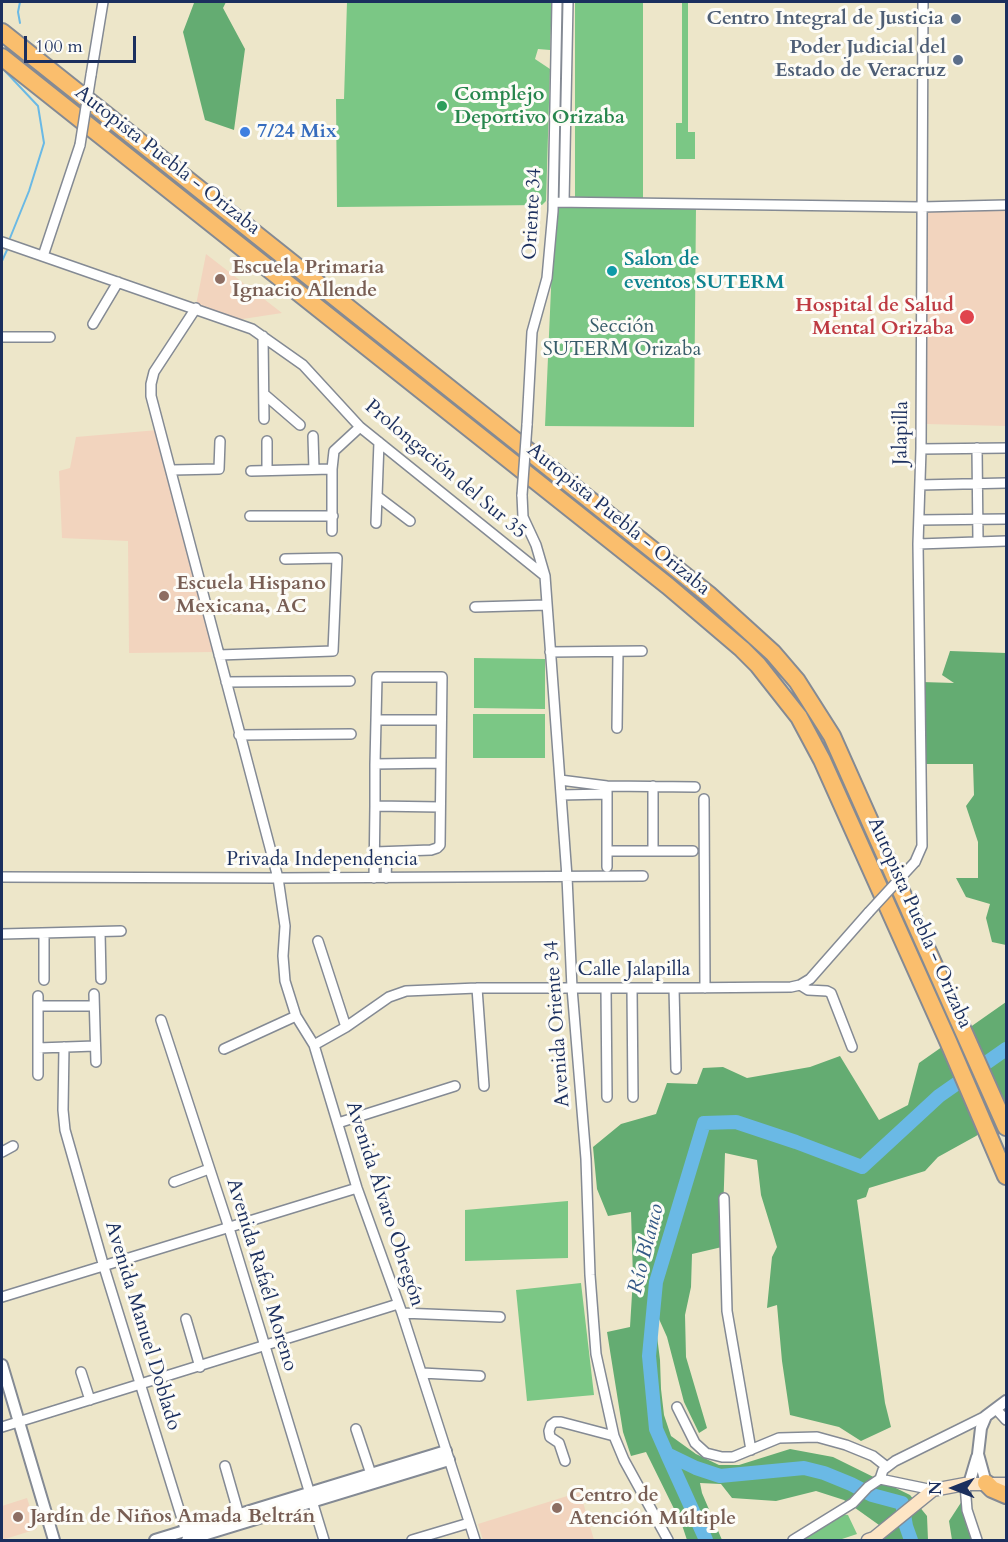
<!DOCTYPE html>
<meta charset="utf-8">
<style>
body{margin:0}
#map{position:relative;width:1008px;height:1542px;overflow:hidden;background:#ede6c9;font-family:Cardo,serif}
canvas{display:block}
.frame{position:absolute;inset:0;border:3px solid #1b2f5e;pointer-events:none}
.north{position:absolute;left:924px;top:1458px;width:60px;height:60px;-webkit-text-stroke:4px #fdfcf7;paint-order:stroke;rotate:270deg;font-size:16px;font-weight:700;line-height:24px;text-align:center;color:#1b2f5e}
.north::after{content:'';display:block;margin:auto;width:21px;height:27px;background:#1b2f5e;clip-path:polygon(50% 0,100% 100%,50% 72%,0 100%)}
.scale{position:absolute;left:24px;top:36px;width:112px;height:27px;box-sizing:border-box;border:3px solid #1b2f5e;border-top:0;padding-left:8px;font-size:18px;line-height:21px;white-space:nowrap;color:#1b2f5e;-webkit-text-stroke:4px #fdfcf7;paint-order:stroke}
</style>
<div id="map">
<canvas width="1008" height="1542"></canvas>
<div class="frame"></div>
<div class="north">N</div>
<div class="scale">100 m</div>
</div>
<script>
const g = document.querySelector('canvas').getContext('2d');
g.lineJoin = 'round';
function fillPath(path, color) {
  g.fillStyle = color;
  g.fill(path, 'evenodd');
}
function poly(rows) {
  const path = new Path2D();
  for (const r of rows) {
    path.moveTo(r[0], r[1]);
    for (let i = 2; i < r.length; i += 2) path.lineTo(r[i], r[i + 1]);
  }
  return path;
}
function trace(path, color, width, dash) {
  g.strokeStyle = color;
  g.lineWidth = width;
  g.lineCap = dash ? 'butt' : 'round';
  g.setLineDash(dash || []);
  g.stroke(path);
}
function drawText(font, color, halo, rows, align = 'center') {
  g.font = font + ' Cardo,serif';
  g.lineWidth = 6;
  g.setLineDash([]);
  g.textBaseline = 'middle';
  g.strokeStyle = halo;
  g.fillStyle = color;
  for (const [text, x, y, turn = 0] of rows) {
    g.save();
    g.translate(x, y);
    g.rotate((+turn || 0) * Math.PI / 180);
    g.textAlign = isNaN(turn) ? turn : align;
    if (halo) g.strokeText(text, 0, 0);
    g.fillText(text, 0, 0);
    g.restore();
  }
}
const built = poly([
 [1006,208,1006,426,926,424,928,210],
 [206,254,282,313,236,320,196,305],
 [158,430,214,652,129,653,128,541,62,538,59,471,70,468,76,437],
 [580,1492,594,1540,483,1540,478,1524],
 [27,1498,37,1529,2,1540,2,1506]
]);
const green = poly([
 [347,2,552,2,550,50,538,49,535,59,550,69,546,201,542,205,337,207,336,99,344,99],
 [575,2,643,2,643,201,575,201],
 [682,2,688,2,688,132,695,132,695,159,676,159,676,123,682,123],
 [558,205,696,206,694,427,545,426,553,243],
 [474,658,545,659,545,709,474,708],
 [473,714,545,714,545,758,473,758],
 [568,1201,568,1258,465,1261,465,1210],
 [581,1283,594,1395,527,1401,516,1290],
 [841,1514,848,1515,857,1534,839,1540,797,1540]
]);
const forest = poly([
 [192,2,226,2,223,8,245,49,234,130,205,120,183,32,194,3],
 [950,651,1006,653,1006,945,992,942,986,918,990,904,966,897,956,878,978,878,978,842,966,806,974,795,973,764,922,764,922,682,954,683,942,675],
 [1006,1002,1006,1115,976,1136,938,1157,925,1171,869,1188,866,1197,857,1200,885,1403,891,1427,861,1441,839,1427,790,1415,782,1361,777,1305,767,1308,772,1257,777,1247,761,1195,757,1160,725,1153,722,1247,692,1254,691,1287,685,1315,686,1357,707,1428,699,1433,684,1402,667,1337,659,1319,657,1336,660,1360,661,1389,664,1415,671,1436,696,1454,719,1465,739,1465,790,1449,833,1457,910,1495,927,1516,928,1540,885,1540,879,1525,844,1500,816,1491,776,1501,732,1498,721,1484,700,1483,702,1493,722,1540,687,1540,682,1525,646,1452,631,1456,623,1432,607,1332,630,1327,633,1278,631,1212,608,1216,597,1189,593,1147,621,1124,656,1114,667,1083,697,1084,703,1068,723,1067,747,1078,810,1067,840,1056,879,1120,908,1105,919,1063],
 [962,1501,967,1528,973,1540,952,1540,949,1521]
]);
const stream = poly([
 [20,23,18,12,20,2],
 [5,71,38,106,44,143,29,191,10,238],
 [2,261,7,250]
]);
const river = poly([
 [667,1454,706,1540],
 [911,1540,906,1526,902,1503,872,1495,851,1484,824,1473,804,1468,720,1476,696,1468,667,1454,656,1429,649,1356,656,1282,704,1123,736,1122,796,1142,862,1167,939,1096,1006,1049]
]);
const minor = poly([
 [91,75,103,2],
 [553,202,921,207,1006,205],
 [564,202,568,2],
 [2,242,252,329,303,365,360,427,545,576],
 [43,256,80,145],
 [196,308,154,372,151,384,151,396,278,878,285,926,283,956,285,981,296,1016,314,1045,357,1188,402,1313,475,1540],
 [93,324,118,282],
 [263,336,264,419],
 [2,337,50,337],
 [264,394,300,425],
 [527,425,532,332,547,278,553,211,557,2],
 [313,436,314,469],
 [267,441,267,470],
 [977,448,978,541],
 [921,449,1006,448],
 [172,470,219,469,220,441],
 [251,471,332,469],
 [920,485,1006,483],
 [522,495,523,517,536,545,545,576,567,877,572,988,586,1159,590,1275,596,1354,614,1436,624,1460,668,1540],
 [377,496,410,521],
 [250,516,333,516],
 [919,520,1006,519],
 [376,523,379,442],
 [332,531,332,469,334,451,360,427],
 [918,544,1006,541],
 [475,607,547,605],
 [550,652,642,651],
 [219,655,333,651,337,558,285,559],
 [226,682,350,681],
 [376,720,441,720],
 [617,728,618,652],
 [239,735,351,734],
 [375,764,441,763],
 [560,780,607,786,695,787],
 [561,795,607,794],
 [704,799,705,988],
 [375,806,440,807],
 [607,851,693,851],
 [653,851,653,786],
 [915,862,922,846,918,544,921,449,923,2],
 [607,867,607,786],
 [2,877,278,878,643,876],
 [374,878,375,806,375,764,377,677,442,677,440,845,437,848,431,850,375,852],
 [386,878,387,852],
 [100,932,101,979],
 [2,934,121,931],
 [318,941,346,1027],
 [44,980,44,934],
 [800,985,808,990,827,991,831,993,852,1047],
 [477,988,484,1086],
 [632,988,633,1097],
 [674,988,676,1069],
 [606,989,607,1097],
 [94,994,96,1062],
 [38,996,38,1075],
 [38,1006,94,1006],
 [161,1020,229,1228,324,1540],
 [314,1045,346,1027,389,997,406,991,477,988,674,988,791,987,800,985,810,979,869,912],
 [64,1047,63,1110,65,1130,104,1267,187,1535],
 [38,1048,95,1046],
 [224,1049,296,1016],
 [338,1123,455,1086],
 [2,1152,13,1146],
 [174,1182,209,1169],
 [724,1198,727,1311,751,1450],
 [2,1297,357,1188],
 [402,1313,500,1317],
 [186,1319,200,1367],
 [81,1372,90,1400],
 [422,1373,480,1376],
 [677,1407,695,1443,706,1453,722,1457,733,1457,779,1438,817,1437,846,1445,873,1456,887,1467],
 [996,1409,1006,1420],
 [2,1427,398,1304],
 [356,1429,371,1474],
 [565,1461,559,1443,550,1437,549,1431,551,1425,555,1422,561,1422,614,1436],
 [225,1466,239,1515],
 [880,1479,933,1490],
 [965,1484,967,1510,977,1540],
 [412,1540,469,1523],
 [793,1540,853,1503,868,1487,880,1479,883,1470,895,1461,986,1416]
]);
const tertiary = poly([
 [2,1365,54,1540],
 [986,1483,978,1454,981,1428,986,1416,1006,1401],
 [969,1484,977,1457],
 [155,1540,446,1451],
 [187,1540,449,1460]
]);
const secondary = poly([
 [868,1540,874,1538,933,1490,965,1484,1006,1484]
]);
const motorway = poly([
 [2,32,708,594,773,653,797,681,832,736,1006,1127],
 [2,57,668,586,742,649,758,665,799,717,822,760,948,1041,1006,1176],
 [986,1483,992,1489,1006,1495]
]);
const minorBridge = poly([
 [80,145,91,75],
 [522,495,527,425],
 [869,912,915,862]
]);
const markers = [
 [956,19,6,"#5c6f8a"],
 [958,60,6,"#5c6f8a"],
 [442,106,6,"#2e9e5b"],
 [245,132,6,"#3f7fe0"],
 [612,271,6,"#0f9aa8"],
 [220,279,6,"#8d6e63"],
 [967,317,8,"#e0444e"],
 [164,596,6,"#8d6e63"],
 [557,1508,6,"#8d6e63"],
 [18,1517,6,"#8d6e63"]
];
const serviceNames = [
 ["Centro Integral de Justicia",944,19],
 ["Poder Judicial del",946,48],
 ["Estado de Veracruz",946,71]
];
const leisureNames = [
 ["Complejo",454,95],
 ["Deportivo Orizaba",454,118]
];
const shopNames = [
 ["7/24 Mix",257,132]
];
const streetNames = [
 ["Autopista Puebla - Orizaba",167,161,38],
 ["Oriente 34",533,214,-87],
 ["Jalapilla",902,433,-89],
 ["Prolongación del Sur 35",445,470,40],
 ["Autopista Puebla - Orizaba",618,520,39],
 ["Privada Independencia",322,860],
 ["Autopista Puebla - Orizaba",919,923,66],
 ["Calle Jalapilla",634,970],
 ["Avenida Oriente 34",558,1024,-94],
 ["Avenida Álvaro Obregón",384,1204,72],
 ["Avenida Rafaél Moreno",261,1275,73],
 ["Avenida Manuel Doblado",142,1326,73]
];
const cultureNames = [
 ["Salon de",624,260],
 ["eventos SUTERM",624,283]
];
const educationNames = [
 ["Escuela Primaria",232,268],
 ["Ignacio Allende",232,291],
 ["Escuela Hispano",176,584],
 ["Mexicana, AC",176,607],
 ["Centro de",569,1496],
 ["Atención Múltiple",569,1519],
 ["Jardín de Niños Amada Beltrán",30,1517]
];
const healthNames = [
 ["Hospital de Salud",954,306],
 ["Mental Orizaba",954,329]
];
const parkNames = [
 ["Sección",622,327],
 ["SUTERM Orizaba",622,350]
];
const waterNames = [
 ["Río Blanco",647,1249,-76]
];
fillPath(built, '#f2d4be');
fillPath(green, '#7bc785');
fillPath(forest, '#64ac72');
trace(stream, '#6ab9e5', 2);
trace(river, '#6ab9e5', 14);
trace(minor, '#848a94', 12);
trace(tertiary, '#848a94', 14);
trace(secondary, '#848a94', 15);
trace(motorway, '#848a94', 20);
trace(minor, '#fff', 9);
trace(tertiary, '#fff', 10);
trace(secondary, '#fde5c5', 12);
trace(motorway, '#fabe6d', 16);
trace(minorBridge, '#848a94', 12, []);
trace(minorBridge, '#fff', 9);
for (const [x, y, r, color] of markers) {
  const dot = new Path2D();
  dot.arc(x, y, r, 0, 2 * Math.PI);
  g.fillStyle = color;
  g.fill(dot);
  trace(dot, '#fdfcf7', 2);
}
drawText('bold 20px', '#4e5e75', '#fdfcf7', serviceNames, 'right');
drawText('bold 20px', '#27864d', '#fdfcf7', leisureNames, 'left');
drawText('bold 20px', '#366cbe', '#fdfcf7', shopNames, 'left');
drawText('20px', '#1b2f5e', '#fdfcf7', streetNames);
drawText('bold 20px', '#0d838f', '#fdfcf7', cultureNames, 'left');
drawText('bold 20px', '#785e54', '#fdfcf7', educationNames, 'left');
drawText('bold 20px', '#be3a42', '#fdfcf7', healthNames, 'right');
drawText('20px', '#385d6a', '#fdfcf7', parkNames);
drawText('italic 21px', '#335886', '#fdfcf7', waterNames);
</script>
